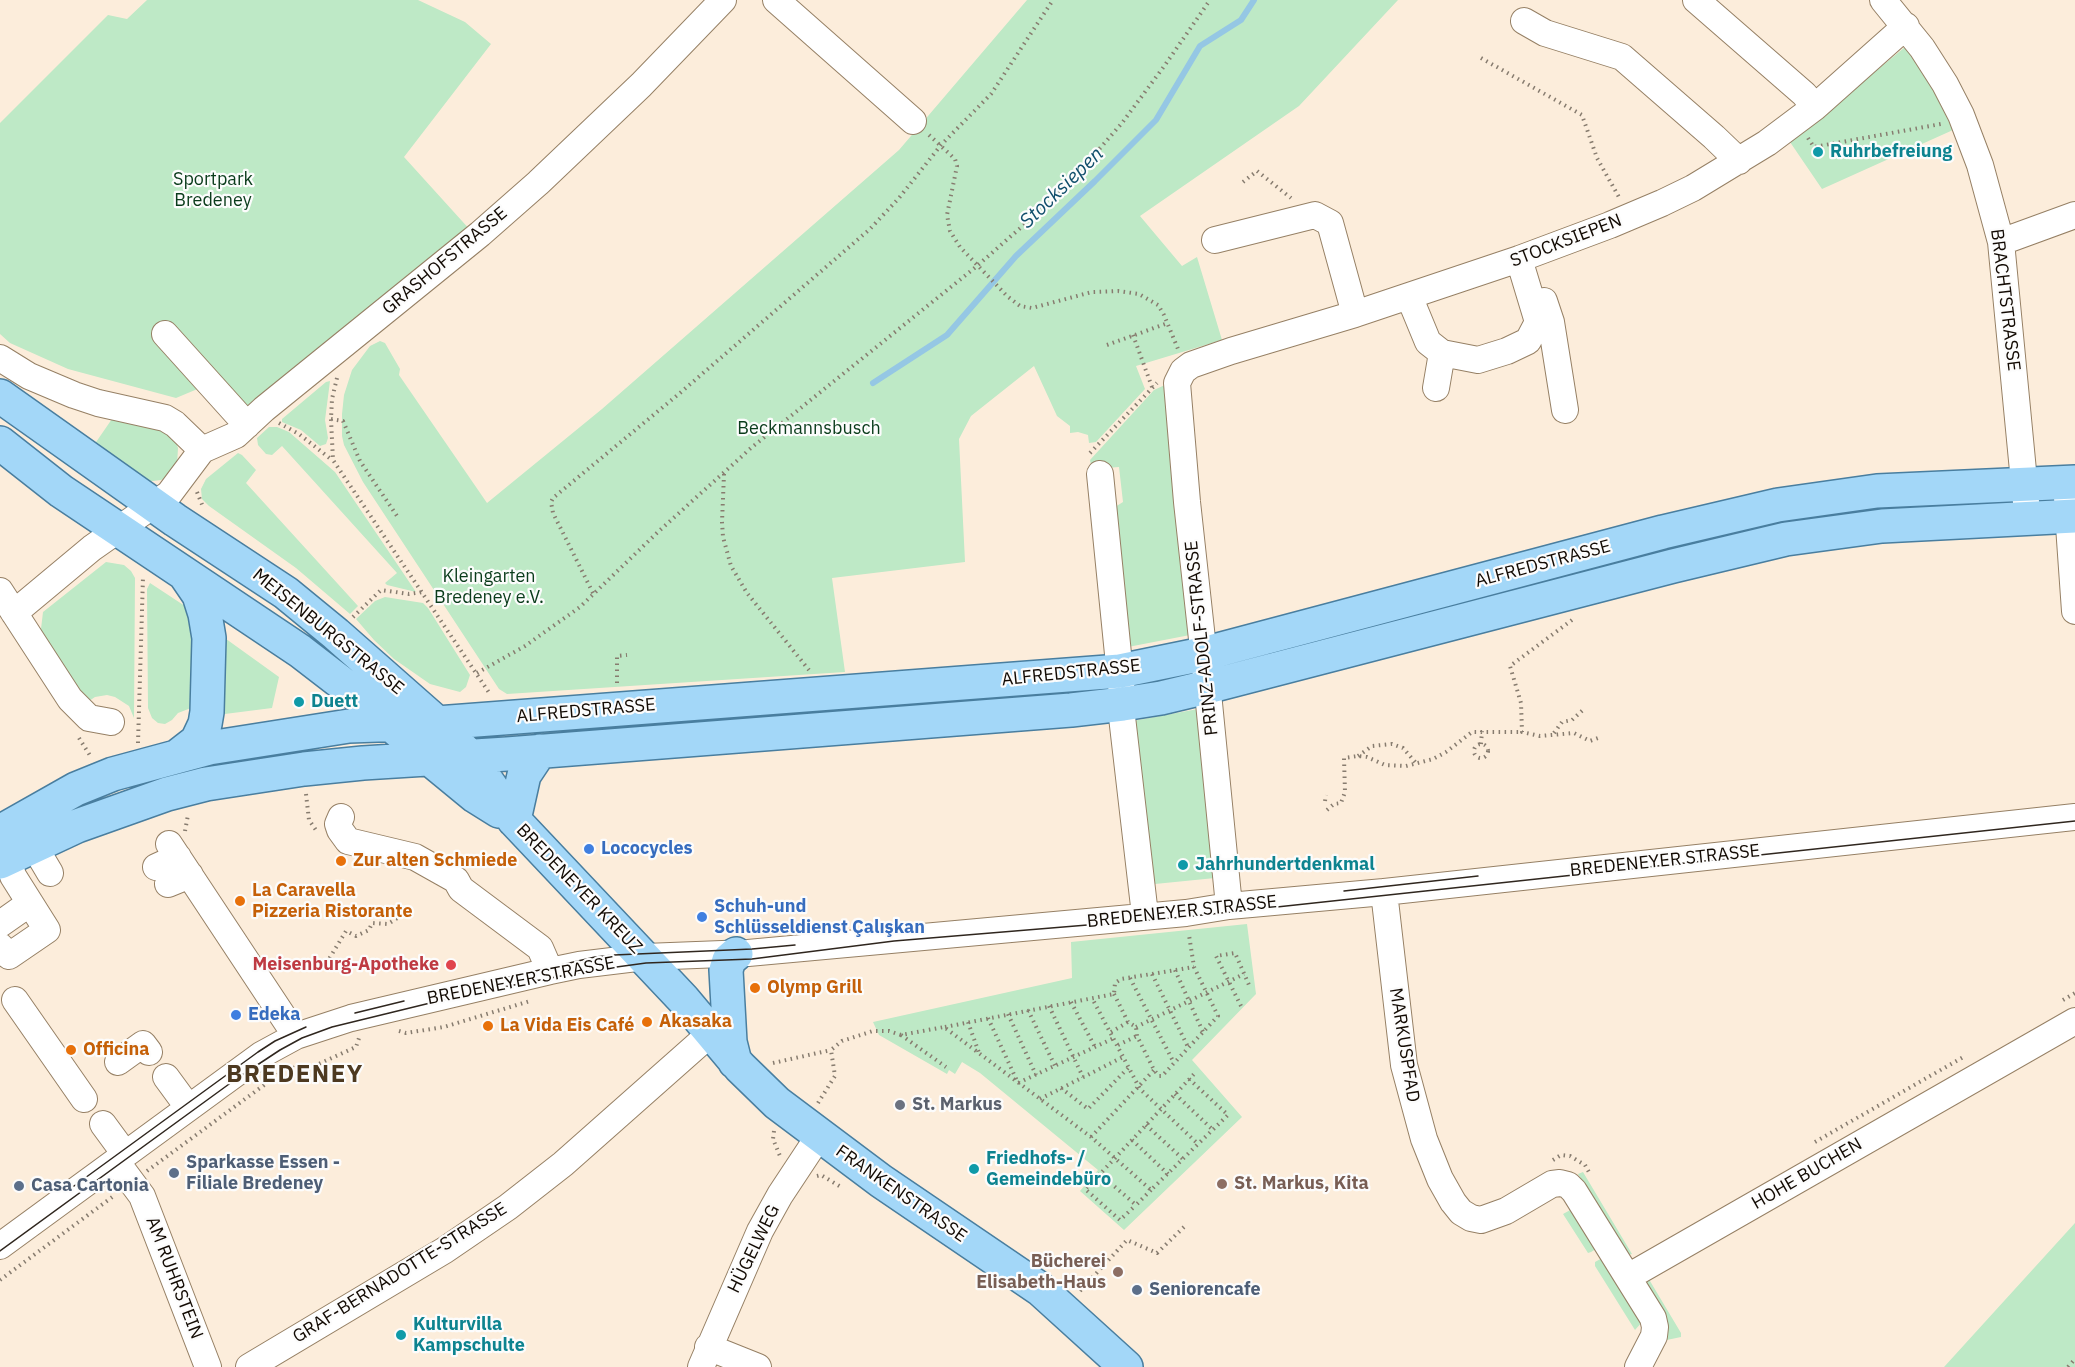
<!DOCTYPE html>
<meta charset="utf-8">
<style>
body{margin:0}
canvas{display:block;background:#fceddb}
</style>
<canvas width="2075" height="1367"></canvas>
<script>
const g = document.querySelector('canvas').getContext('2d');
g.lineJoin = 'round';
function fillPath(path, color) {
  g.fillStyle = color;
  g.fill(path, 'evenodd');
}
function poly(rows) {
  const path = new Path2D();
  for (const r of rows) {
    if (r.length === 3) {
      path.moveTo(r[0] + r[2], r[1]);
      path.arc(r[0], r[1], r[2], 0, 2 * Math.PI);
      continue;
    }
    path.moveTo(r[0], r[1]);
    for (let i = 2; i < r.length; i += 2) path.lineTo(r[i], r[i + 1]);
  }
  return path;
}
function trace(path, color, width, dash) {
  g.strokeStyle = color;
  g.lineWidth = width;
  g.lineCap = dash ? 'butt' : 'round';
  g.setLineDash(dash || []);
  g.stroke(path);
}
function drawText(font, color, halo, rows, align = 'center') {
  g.font = font + ' "IBM Plex Sans",sans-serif';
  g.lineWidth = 4.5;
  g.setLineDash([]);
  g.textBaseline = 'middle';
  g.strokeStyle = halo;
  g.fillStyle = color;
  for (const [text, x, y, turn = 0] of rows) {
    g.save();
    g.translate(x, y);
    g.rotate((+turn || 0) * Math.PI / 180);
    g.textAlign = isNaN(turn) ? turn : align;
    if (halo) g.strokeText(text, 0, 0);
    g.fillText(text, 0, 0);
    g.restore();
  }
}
const green = poly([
 [147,0,418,0,465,22,491,44,404,157,472,232,257,414,219,380,176,398,68,369,10,343,0,334,0,123,108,15,127,19],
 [1027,0,1398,0,1299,106,1140,216,1182,266,1197,257,1222,340,1136,366,1145,389,1096,442,1089,443,1088,435,1078,432,1070,433,1070,426,1057,416,1034,366,971,416,959,439,965,562,832,578,845,672,507,694,499,689,363,482,344,445,342,436,342,414,344,395,352,370,370,346,380,341,385,343,400,369,399,375,487,503,602,409,899,150],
 [1905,47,1934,91,1953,130,1822,189,1790,142],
 [330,381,325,420,328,438,326,444,320,446,301,430,282,422,282,419,326,382],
 [1167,384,1190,635,1128,647,1115,507,1123,502,1119,467,1092,469,1090,460,1154,390],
 [114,416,158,425,175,439,178,448,177,465,167,477,161,480,145,482,92,448],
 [269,427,277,427,289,432,335,472,416,592,387,585,385,583,397,573,282,446,272,455,266,454,258,445,257,438],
 [238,453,242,455,256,470,246,483,358,606,350,614,296,568,209,506,202,499,201,489,206,479],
 [106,562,124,565,131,571,135,578,134,718,129,706,115,697,107,695,95,697,83,705,48,650,41,629,43,612],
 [150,583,188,608,196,639,191,708,178,713,172,720,165,724,158,723,152,718,148,708,147,589],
 [385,597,423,603,428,608,470,675,466,687,460,692,430,684,394,659,374,640,356,619,375,601],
 [215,631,279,677,272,708,217,715],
 [997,696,928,705,655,727,707,718],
 [1198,709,1215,878,1145,885,1133,721],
 [1247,924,1256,994,1192,1060,1242,1117,1124,1230,1080,1191,1098,1170,980,1073,962,1062,955,1074,949,1070,947,1074,879,1035,873,1022,1072,978,1071,942],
 [1583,1172,1632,1254,1628,1255,1578,1174],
 [1574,1208,1599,1247,1591,1252,1588,1253,1563,1214],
 [2075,1223,2075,1367,1944,1367],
 [1604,1257,1643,1321,1635,1330,1595,1266,1595,1262],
 [1647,1276,1681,1333,1681,1337,1662,1341,1646,1284]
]);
const stream = poly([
 [873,383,947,335,1016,256,1095,181,1156,120,1200,46,1241,20,1254,0]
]);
const path = poly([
 [1481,58,1582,115,1597,158,1620,199],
 [929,135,955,159,957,166,947,215,950,231,960,247,1007,296,1020,306,1032,308,1092,292,1118,291,1139,294,1158,305,1164,315,1178,349],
 [1808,138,1814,147,1941,124],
 [1243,182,1257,171,1291,198],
 [1133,335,1152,387],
 [1107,345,1168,323],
 [337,378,332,399,331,419,333,460,490,694],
 [331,419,343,421,360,461,399,519],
 [279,423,299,434,332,460],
 [1090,453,1157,383],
 [724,474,722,522,723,537,731,566,747,593,809,670],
 [197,492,203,507],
 [593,593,553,513,551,502,553,498,680,393,870,229,899,198,941,145,991,94,1053,0],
 [353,617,381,590,409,594,423,592],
 [1572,620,1510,666,1521,703,1522,732,1540,736,1574,733,1590,741,1601,737],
 [477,673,525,646,580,607,659,531,751,448,977,266,1026,223,1075,177,1122,123,1165,65,1210,0],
 [617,683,617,656,627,655],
 [1554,733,1562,722,1572,720,1584,709],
 [79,738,91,757],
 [138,743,143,577],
 [1481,744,1482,731],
 [1481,751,7],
 [1358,756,1372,746,1392,744,1403,748,1416,763],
 [306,794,309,820,316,830],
 [1325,801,1326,795],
 [1327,810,1334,804,1341,803,1345,792,1344,758,1358,756,1367,757,1385,765,1406,766,1433,759,1446,752,1472,732,1522,732],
 [185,831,188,815],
 [325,962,329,959,346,931,356,936,369,930,372,923,388,924,404,914],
 [1175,970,1203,1032],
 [1152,974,1188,1047],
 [1130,978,1174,1063],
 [1114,994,1128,1022,1136,1027,1137,1036,1154,1070,1159,1076,1162,1076,1218,1016,1194,967,1189,935],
 [2063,1000,2075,993],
 [1071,1002,1095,1047],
 [1049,1006,1083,1077],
 [1241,1006,1216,956,1235,953,1249,985],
 [1028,1010,1055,1066],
 [1008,1014,1036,1075],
 [988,1018,1018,1083,1114,1038],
 [968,1022,979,1053],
 [945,1027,1114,994,1115,983,1121,979,1194,967],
 [1136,1027,1244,974],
 [399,1031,406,1033,444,1027,530,1001],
 [1111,1032,1128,1022],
 [901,1035,946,1067],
 [1118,1045,1137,1036],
 [773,1063,831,1050],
 [1189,1079,1228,1115,1198,1144],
 [1061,1088,1088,1109,1129,1067],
 [1175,1094,1213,1130],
 [1040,1099,1123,1057],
 [818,1103,835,1076,831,1050,842,1041,873,1031,889,1031,901,1035,944,1027,1091,1137,1151,1190,1198,1144,1140,1089,1092,998],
 [1146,1125,1183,1159],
 [774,1131,773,1139,780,1156],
 [1091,1137,1154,1070],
 [1132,1140,1168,1174],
 [1815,1142,1965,1056],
 [1553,1160,1561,1155,1570,1156,1585,1165,1590,1174],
 [147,1171,290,1066,301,1072,356,1047,359,1038],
 [1100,1174,1085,1189,1120,1220,1136,1205],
 [817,1176,821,1175,841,1187],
 [1151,1190,1136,1205,1100,1174,1196,1072],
 [0,1280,115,1195],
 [1080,1291,1127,1240,1157,1253,1184,1227],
 [2068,1367,2075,1359]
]);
const minor = poly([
 [776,0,913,121],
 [1696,0,1804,94,1815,107],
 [1883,0,1922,48,1945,84,1961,115,1980,165,2001,242,2026,502],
 [1524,21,1545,33,1622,57,1714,137,1739,161],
 [1215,240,1315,215,1330,223,1355,314],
 [2001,242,2075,215],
 [1409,296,1428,342,1442,353,1478,360,1507,351,1528,341,1538,322,1519,259],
 [1544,301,1551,322,1565,410],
 [165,334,247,425],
 [0,358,29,376,74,395,98,403,165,418,175,424,202,450],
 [1436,388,1442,353],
 [1100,474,1123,704,1122,717,1145,915],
 [2066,483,2075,611],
 [0,591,70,699,89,718,111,722],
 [14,613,92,548,169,494,202,450,236,435,264,409,480,234,538,183,641,85,723,0],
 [341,817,338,824,340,830,348,841,415,857,456,880,461,889,540,948,550,971],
 [169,844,296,1036],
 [34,846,50,873],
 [156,867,178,857],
 [168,884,190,875],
 [1384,892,1404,1065,1424,1139,1440,1179,1453,1202,1461,1212,1471,1218,1481,1220,1506,1211,1552,1184,1560,1183,1568,1185,1574,1191,1653,1318,1655,1327,1654,1336,1638,1367],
 [1229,906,1209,703,1187,502,1177,383,1183,371,1191,365,1231,351,1355,314,1519,259,1610,225,1662,203,1693,188,1767,143,1815,107,1906,26],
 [0,924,30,903,13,876,8,857],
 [0,946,9,956,47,930,30,903],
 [15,1000,84,1099],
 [118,1062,143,1044,149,1052],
 [166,1077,188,1107],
 [103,1124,125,1154],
 [116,1161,142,1196,208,1367],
 [0,1246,261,1055,296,1036,351,1018,550,971,579,965,645,957,748,953,1186,913,1229,906,1384,892,2075,817],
 [1628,1277,2075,1021],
 [708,1347,758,1367],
 [249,1367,445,1250,508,1207,563,1164,711,1033],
 [701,1367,760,1231,780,1195,819,1136]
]);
const major = poly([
 [0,396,175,520,286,593,336,634,437,723,470,757,514,820,683,999,740,1067,777,1103,881,1181,1040,1289,1126,1367],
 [0,443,61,491,300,651,361,698,430,759,475,796,499,811],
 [179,755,197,741,205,724,207,712,209,638,205,614,199,595,186,576],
 [514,820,524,775,540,751],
 [0,832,76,789,113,774,209,748,349,726,437,723,1120,671,1203,654,1663,532,1778,505,1877,491,2075,482],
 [0,862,77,826,167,794,206,784,304,769,363,763,507,754,1071,710,1123,704,1161,698,1207,687,1673,566,1786,539,1882,526,2075,516],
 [735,1062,730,1042,726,970,729,960,736,954]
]);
const tram = poly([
 [1344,891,1478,876],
 [501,979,595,957,614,955,752,949,795,945],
 [355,1013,404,1001],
 [74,1186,258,1052,275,1041,306,1027],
 [0,1251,236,1079,280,1050,302,1038,332,1027,467,994,587,971,646,963,752,959,894,941,1184,917,2075,821]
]);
const markers = [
 [1818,152,6,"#0f9aa8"],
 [299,702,6,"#0f9aa8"],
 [589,849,6,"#3f7fe0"],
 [341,861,6,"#e8710a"],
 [1183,865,6,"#0f9aa8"],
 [240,901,6,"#e8710a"],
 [702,917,6,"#3f7fe0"],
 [451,965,6,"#e0444e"],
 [755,988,6,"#e8710a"],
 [236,1015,6,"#3f7fe0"],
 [647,1022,6,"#e8710a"],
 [488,1026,6,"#e8710a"],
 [71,1050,6,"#e8710a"],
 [900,1105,6,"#6b7280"],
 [974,1169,6,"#0f9aa8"],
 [174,1173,6,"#5c6f8a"],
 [1222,1184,6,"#8d6e63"],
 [19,1186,6,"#5c6f8a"],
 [1118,1272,6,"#8d6e63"],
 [1137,1290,6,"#5c6f8a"],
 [401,1335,6,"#0f9aa8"]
];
const cultureNames = [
 ["Ruhrbefreiung",1830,152],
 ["Duett",311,702],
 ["Jahrhundertdenkmal",1195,865],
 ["Friedhofs- /",986,1159],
 ["Gemeindebüro",986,1180],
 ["Kulturvilla",413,1325],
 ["Kampschulte",413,1346]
];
const parkNames = [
 ["Sportpark",213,180],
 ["Bredeney",213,201],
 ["Beckmannsbusch",809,429],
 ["Kleingarten",489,577],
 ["Bredeney e.V.",489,598]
];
const streetNames = [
 ["STOCKSIEPEN",1566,241,-21],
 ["GRASHOFSTRASSE",445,261,-40],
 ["BRACHTSTRASSE",2005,300,83],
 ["ALFREDSTRASSE",1543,564,-15],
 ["MEISENBURGSTRASSE",328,632,39],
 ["PRINZ-ADOLF-STRASSE",1202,638,-96],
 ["ALFREDSTRASSE",1071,673,-6],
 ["ALFREDSTRASSE",586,711,-5],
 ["BREDENEYER STRASSE",1665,861,-6],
 ["BREDENEYER KREUZ",579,889,46],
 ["BREDENEYER STRASSE",1182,912,-6],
 ["BREDENEYER STRASSE",521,981,-11],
 ["MARKUSPFAD",1404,1045,81],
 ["HOHE BUCHEN",1807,1174,-30],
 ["FRANKENSTRASSE",901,1194,35],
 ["HÜGELWEG",754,1249,-64],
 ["GRAF-BERNADOTTE-STRASSE",400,1273,-32],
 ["AM RUHRSTEIN",174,1278,69]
];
const shopNames = [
 ["Lococycles",601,849],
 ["Schuh-und",714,907],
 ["Schlüsseldienst Çalışkan",714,928],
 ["Edeka",248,1015]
];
const foodNames = [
 ["Zur alten Schmiede",353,861],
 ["La Caravella",252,891],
 ["Pizzeria Ristorante",252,912],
 ["Olymp Grill",767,988],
 ["Akasaka",659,1022],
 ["La Vida Eis Café",500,1026],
 ["Officina",83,1050]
];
const healthNames = [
 ["Meisenburg-Apotheke",439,965]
];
const worshipNames = [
 ["St. Markus",912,1105]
];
const serviceNames = [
 ["Sparkasse Essen -",186,1163],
 ["Filiale Bredeney",186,1184],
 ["Casa Cartonia",31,1186],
 ["Seniorencafe",1149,1290]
];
const educationNames = [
 ["St. Markus, Kita",1234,1184],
 ["Bücherei",1106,1262,"right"],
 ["Elisabeth-Haus",1106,1283,"right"]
];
const waterNames = [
 ["Stocksiepen",1062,188,-44]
];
const districtNames = [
 ["BREDENEY",295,1075]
];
fillPath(green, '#bee9c6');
trace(stream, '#95c7e4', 6);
trace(minor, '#968065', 28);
trace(major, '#497e9f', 36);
trace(path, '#877c6f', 4, [1.5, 4.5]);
trace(minor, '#fff', 26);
trace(major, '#a3d7f8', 33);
trace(tram, '#2f261e', 1.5);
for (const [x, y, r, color] of markers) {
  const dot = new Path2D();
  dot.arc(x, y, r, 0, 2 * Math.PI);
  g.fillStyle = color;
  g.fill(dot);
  trace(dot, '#fcfcfc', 2);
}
drawText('bold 18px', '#0d838f', '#fcfcfc', cultureNames, 'left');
drawText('18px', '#0a3c1b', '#fcfcfc', parkNames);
drawText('18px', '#120a03', '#fcfcfc', streetNames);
drawText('bold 18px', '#366cbe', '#fcfcfc', shopNames, 'left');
drawText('bold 18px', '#c56008', '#fcfcfc', foodNames, 'left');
drawText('bold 18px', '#be3a42', '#fcfcfc', healthNames, 'right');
drawText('bold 18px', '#5b616d', '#fcfcfc', worshipNames, 'left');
drawText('bold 18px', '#4e5e75', '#fcfcfc', serviceNames, 'left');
drawText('bold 18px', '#785e54', '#fcfcfc', educationNames, 'left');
drawText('italic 20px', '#114f6c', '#fcfcfc', waterNames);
g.letterSpacing = '1.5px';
drawText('bold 24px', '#4d3920', '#fcfcfc', districtNames);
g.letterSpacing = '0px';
</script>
